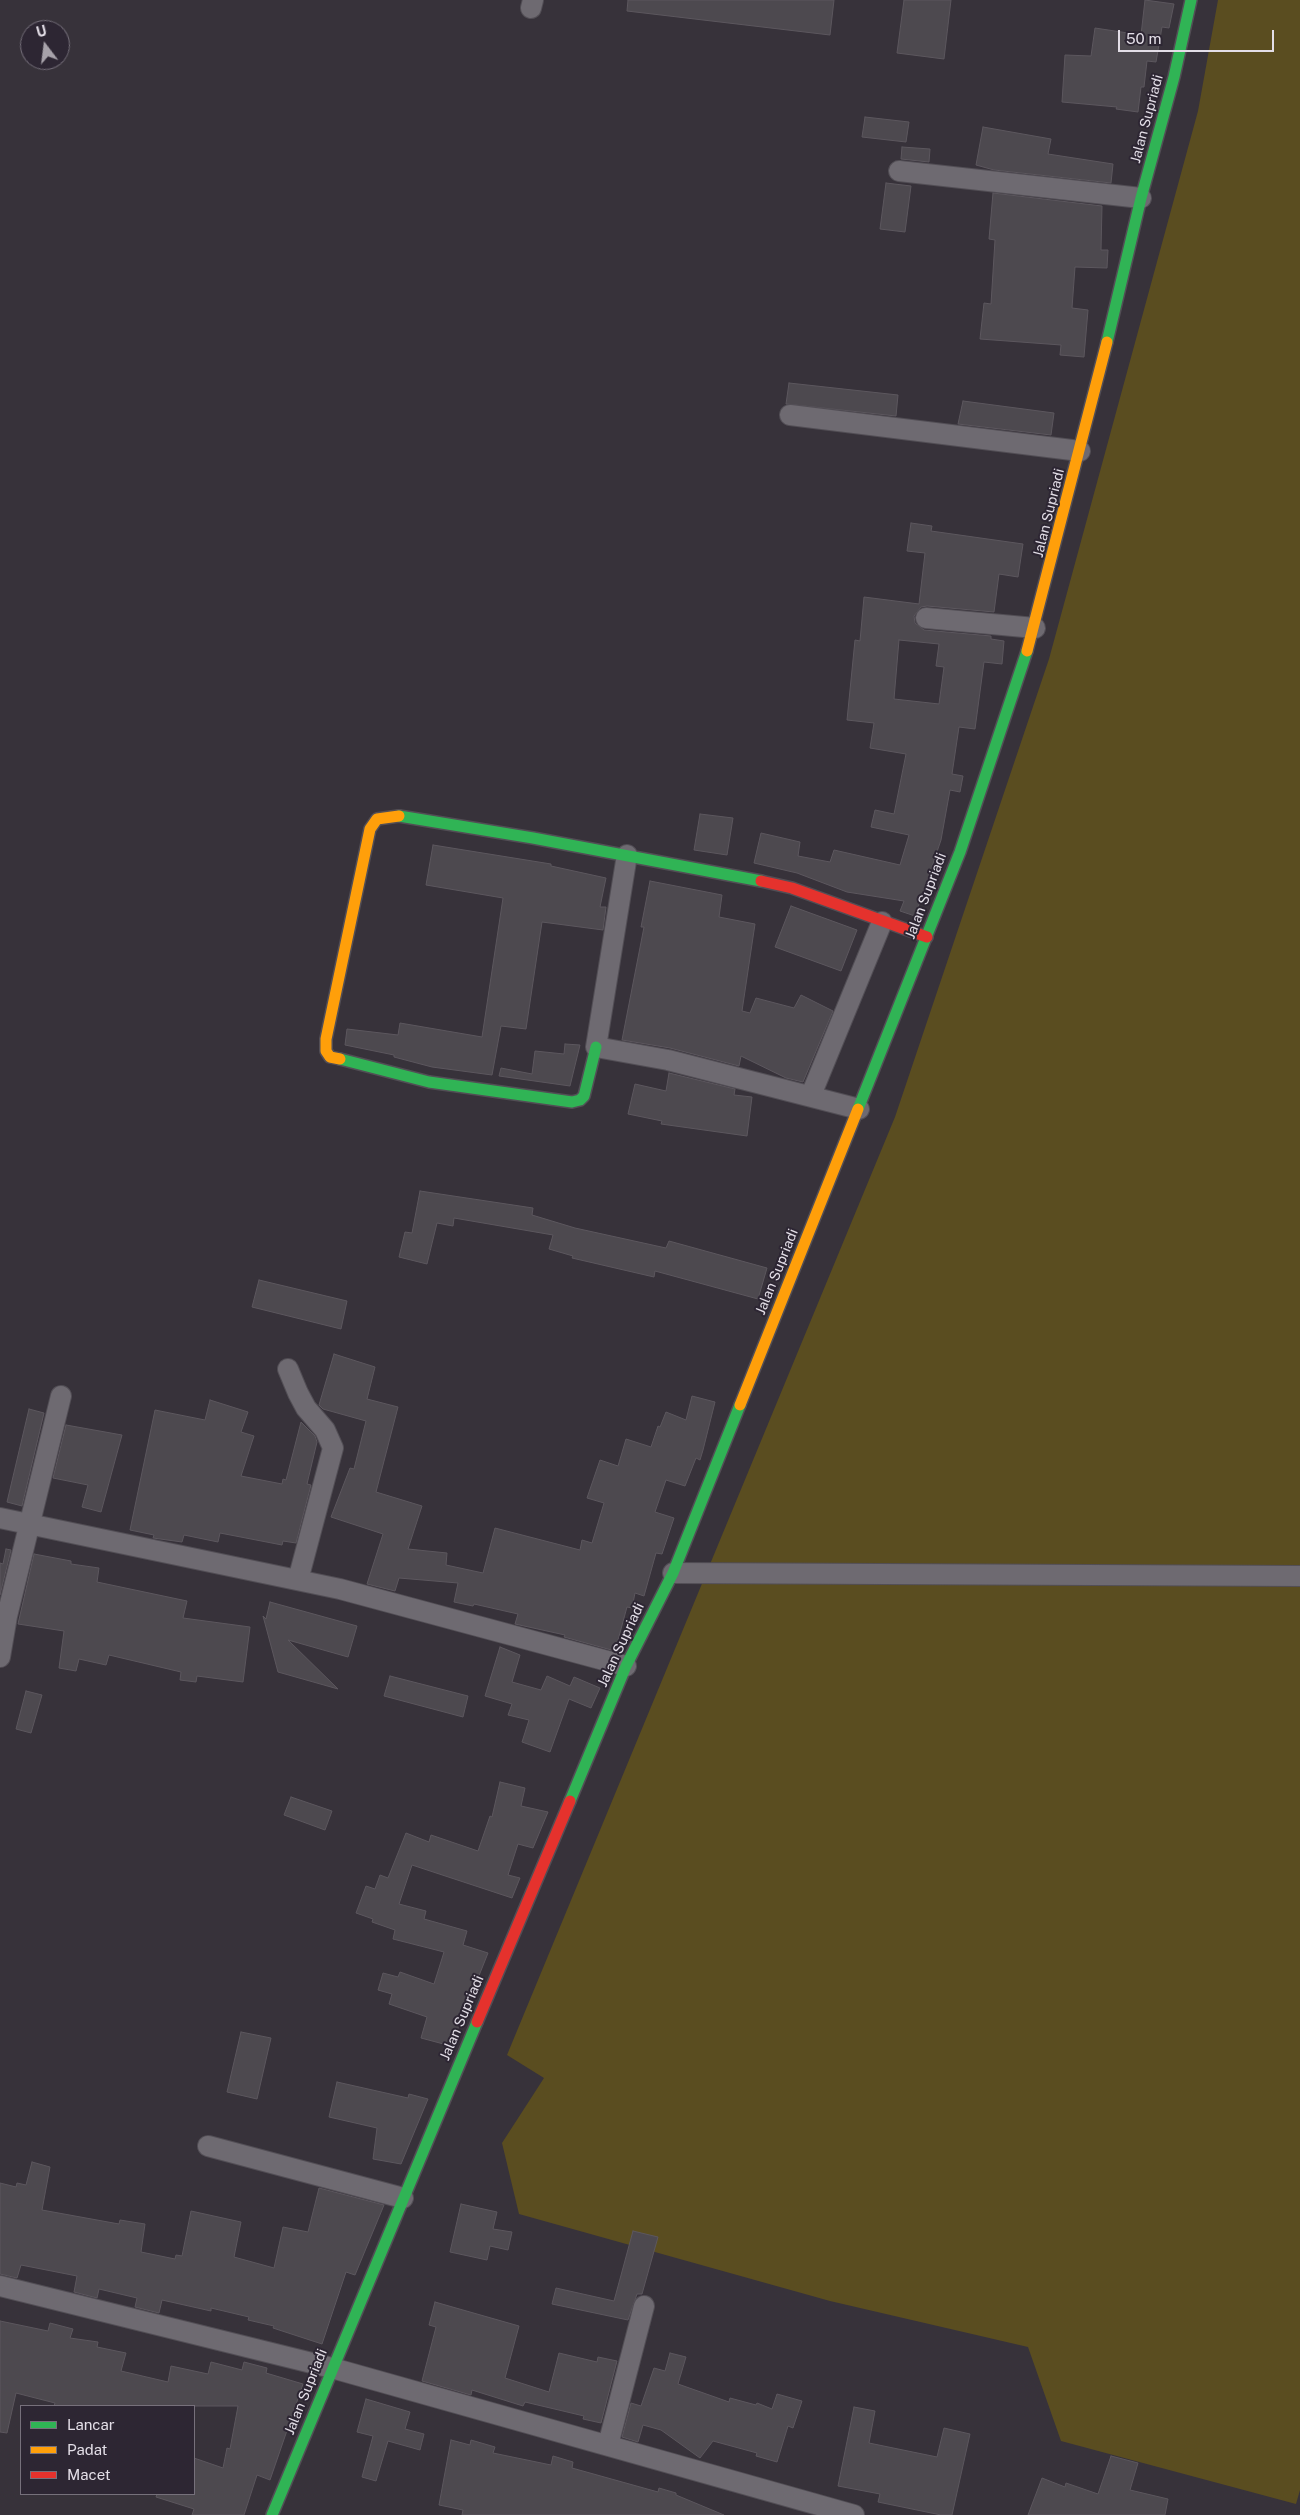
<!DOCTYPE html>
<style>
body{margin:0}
#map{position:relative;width:1300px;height:2515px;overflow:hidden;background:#37323a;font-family:"Public Sans",sans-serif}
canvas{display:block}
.legend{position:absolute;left:20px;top:2405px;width:175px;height:90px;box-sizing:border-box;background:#2d2633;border:1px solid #76707b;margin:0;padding:6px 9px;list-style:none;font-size:15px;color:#e3dee7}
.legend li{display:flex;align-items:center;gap:10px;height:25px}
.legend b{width:25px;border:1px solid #76707b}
.north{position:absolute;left:20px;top:20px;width:50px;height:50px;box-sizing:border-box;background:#2d2633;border:1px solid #76707b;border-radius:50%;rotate:345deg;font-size:14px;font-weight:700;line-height:20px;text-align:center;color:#e3dee7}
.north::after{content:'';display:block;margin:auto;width:18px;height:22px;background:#a7a2aa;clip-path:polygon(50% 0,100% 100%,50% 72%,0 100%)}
.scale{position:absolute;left:1118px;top:30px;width:156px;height:22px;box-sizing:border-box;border:2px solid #e3dee7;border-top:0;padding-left:6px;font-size:15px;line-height:18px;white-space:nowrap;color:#e3dee7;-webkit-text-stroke:4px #2d2633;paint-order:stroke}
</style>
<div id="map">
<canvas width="1300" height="2515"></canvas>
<ul class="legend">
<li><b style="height:6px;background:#30b455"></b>Lancar</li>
<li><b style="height:6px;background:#ff9f0a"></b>Padat</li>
<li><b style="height:6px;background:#e5322d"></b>Macet</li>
</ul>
<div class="north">U</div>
<div class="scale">50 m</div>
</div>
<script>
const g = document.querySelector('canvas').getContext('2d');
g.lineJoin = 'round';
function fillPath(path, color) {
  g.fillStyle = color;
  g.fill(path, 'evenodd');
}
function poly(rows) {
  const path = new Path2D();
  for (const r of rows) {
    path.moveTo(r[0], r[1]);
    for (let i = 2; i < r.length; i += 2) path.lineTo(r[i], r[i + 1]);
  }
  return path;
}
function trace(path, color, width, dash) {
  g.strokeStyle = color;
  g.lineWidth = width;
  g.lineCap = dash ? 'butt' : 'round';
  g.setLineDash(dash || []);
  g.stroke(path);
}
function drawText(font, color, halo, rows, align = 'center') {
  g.font = font + ' "Public Sans",sans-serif';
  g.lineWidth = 4;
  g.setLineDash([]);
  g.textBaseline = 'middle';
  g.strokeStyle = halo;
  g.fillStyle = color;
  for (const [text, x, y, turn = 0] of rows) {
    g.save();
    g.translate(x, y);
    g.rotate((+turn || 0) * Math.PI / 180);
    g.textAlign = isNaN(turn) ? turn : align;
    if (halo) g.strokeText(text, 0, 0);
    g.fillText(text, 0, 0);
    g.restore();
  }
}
const green = poly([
 [1218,0,1300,0,1300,2490,1296,2504,1061,2441,1028,2347,830,2301,519,2214,502,2143,544,2078,507,2055,895,1117,1049,659,1198,111]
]);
const building = poly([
 [628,0,834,0,830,35,627,11,628,0],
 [904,0,951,0,944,59,897,53,904,0],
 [1145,0,1174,4,1169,28,1162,27,1156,62,1147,61,1144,87,1141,87,1138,112,1116,109,1117,107,1062,102,1065,55,1091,56,1095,28,1141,35,1145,0],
 [865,117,909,122,906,142,862,137,865,117],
 [983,127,1051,139,1048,154,1113,164,1111,183,994,170,976,165,983,127],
 [902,147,930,149,929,162,901,159,902,147],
 [886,183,911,186,905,232,880,229,886,183],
 [993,193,1102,206,1101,250,1108,250,1107,268,1075,267,1072,308,1088,310,1084,357,1060,355,1061,345,980,339,984,303,991,304,995,240,989,239,993,193],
 [789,383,898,395,896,416,786,404,789,383],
 [963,401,1054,413,1051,435,958,424,963,401],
 [911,523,932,526,931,531,1023,544,1018,577,999,574,994,612,927,606,921,607,914,616,915,623,924,630,991,636,991,639,1004,641,1002,664,984,662,975,729,959,727,952,774,963,776,960,792,950,790,941,840,915,916,900,911,904,901,847,892,797,873,754,863,761,833,800,842,798,856,830,862,834,850,900,865,909,835,871,827,875,810,894,814,906,754,870,748,874,723,847,720,855,640,860,641,864,597,919,604,925,553,907,551,911,523],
 [899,640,939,644,936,666,944,667,939,704,894,699,899,640],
 [700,814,733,818,727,855,694,850,700,814],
 [433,845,551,864,551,866,606,878,600,907,606,907,603,930,542,922,526,1029,501,1026,492,1075,432,1067,394,1057,394,1055,345,1045,347,1029,398,1035,400,1023,482,1037,503,898,426,885,433,845],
 [650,881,722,895,719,917,755,924,742,1011,750,1013,756,998,794,1008,801,995,833,1011,803,1082,786,1078,741,1056,739,1066,670,1048,622,1040,644,927,641,927,650,881],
 [791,906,857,930,841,971,775,947,791,906],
 [565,1044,580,1045,570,1086,499,1076,501,1068,532,1074,535,1051,564,1054,565,1044],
 [669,1073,735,1089,734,1095,752,1097,747,1136,661,1124,662,1121,628,1114,635,1084,666,1091,669,1073],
 [420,1191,533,1208,532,1215,575,1228,666,1248,669,1241,767,1268,758,1299,655,1271,654,1277,572,1258,573,1256,549,1249,553,1235,454,1218,453,1226,437,1223,427,1264,399,1257,405,1232,412,1233,420,1191],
 [259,1280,347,1301,341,1329,252,1307,259,1280],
 [334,1354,375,1367,367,1399,398,1407,376,1492,422,1506,408,1549,447,1553,446,1565,483,1573,495,1528,580,1550,582,1540,592,1543,604,1503,587,1498,600,1460,618,1466,626,1439,651,1447,658,1426,660,1427,666,1412,686,1420,692,1396,715,1402,703,1450,700,1460,696,1458,685,1486,666,1480,655,1512,674,1518,662,1554,656,1553,644,1596,635,1593,632,1608,627,1607,615,1651,564,1637,565,1635,515,1624,518,1614,474,1604,473,1606,454,1602,458,1583,399,1578,395,1591,367,1584,383,1534,331,1517,350,1468,354,1469,366,1421,323,1409,319,1405,334,1354],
 [210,1400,248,1412,241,1432,254,1436,241,1476,282,1484,283,1479,286,1480,301,1422,315,1436,317,1442,307,1484,311,1485,296,1543,283,1541,282,1545,220,1533,218,1542,184,1535,182,1542,153,1538,154,1535,130,1530,155,1410,205,1420,210,1400],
 [29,1409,44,1413,22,1506,7,1502,29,1409],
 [66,1425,122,1435,101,1512,82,1507,88,1485,53,1478,66,1425],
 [6,1549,11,1550,0,1595,0,1563,3,1564,6,1549],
 [34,1554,71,1561,71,1564,99,1568,97,1582,187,1601,183,1618,250,1627,243,1682,197,1676,196,1682,180,1680,181,1672,109,1655,106,1665,79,1659,76,1671,59,1668,64,1631,18,1624,34,1554],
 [270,1602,357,1626,348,1657,288,1640,338,1689,278,1672,263,1616,266,1619,270,1602],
 [500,1647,520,1655,512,1682,541,1690,547,1676,570,1686,574,1677,600,1688,591,1708,569,1699,550,1752,522,1742,529,1720,508,1715,512,1704,485,1696,500,1647],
 [390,1676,468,1696,463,1717,384,1696,390,1676],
 [26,1691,42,1695,31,1733,16,1729,26,1691],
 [500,1782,525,1788,521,1806,548,1812,533,1848,518,1844,508,1875,520,1878,512,1898,412,1865,399,1904,426,1911,424,1919,467,1931,463,1945,488,1953,451,2046,421,2038,427,2017,389,2004,392,1994,378,1990,383,1973,398,1977,400,1972,434,1984,444,1952,393,1939,395,1930,372,1922,373,1919,356,1913,366,1886,375,1889,380,1875,388,1878,406,1833,429,1842,431,1835,478,1851,490,1816,492,1817,500,1782],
 [291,1797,332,1811,325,1830,284,1815,291,1797],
 [241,2032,271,2038,257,2099,227,2092,241,2032],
 [337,2082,408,2098,409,2094,428,2099,401,2164,373,2159,377,2128,329,2117,337,2082],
 [32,2162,50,2167,42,2210,119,2224,120,2220,145,2224,141,2252,175,2259,176,2255,182,2256,191,2211,241,2222,234,2257,274,2268,283,2227,308,2232,319,2188,384,2205,355,2275,346,2272,322,2344,273,2328,274,2326,248,2320,249,2317,211,2308,211,2311,162,2300,159,2313,135,2307,137,2298,99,2289,97,2298,74,2292,77,2276,21,2265,17,2278,0,2274,0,2183,16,2187,17,2183,26,2185,32,2162],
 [461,2204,497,2212,493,2229,512,2232,508,2250,490,2246,487,2260,450,2252,461,2204],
 [633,2231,658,2237,642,2294,637,2294,628,2320,552,2304,556,2288,614,2301,633,2231],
 [435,2302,519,2326,505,2378,549,2392,559,2353,597,2362,598,2357,617,2361,601,2423,583,2419,584,2416,525,2402,523,2406,472,2390,471,2395,422,2381,436,2327,429,2325,435,2302],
 [0,2321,48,2331,50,2323,73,2329,70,2338,98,2342,97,2347,126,2353,121,2371,168,2382,171,2366,208,2374,211,2362,242,2370,244,2362,267,2368,266,2373,303,2384,270,2480,257,2475,244,2515,192,2515,194,2509,156,2497,157,2494,194,2494,194,2458,223,2468,227,2448,230,2449,238,2406,54,2406,55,2403,16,2393,7,2433,0,2432,0,2321],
 [670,2353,686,2357,678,2384,729,2402,730,2398,756,2405,757,2403,772,2409,777,2394,802,2401,793,2428,788,2426,777,2462,756,2456,757,2453,713,2441,700,2458,661,2430,643,2425,638,2442,622,2437,631,2403,641,2406,654,2368,665,2371,670,2353],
 [366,2399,410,2412,405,2429,424,2434,420,2450,388,2441,376,2481,362,2477,373,2436,357,2432,366,2399],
 [854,2407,875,2411,869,2443,937,2457,944,2428,970,2434,952,2515,941,2515,878,2502,880,2494,838,2486,854,2407],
 [451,2440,470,2445,471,2440,495,2447,493,2453,551,2465,553,2456,573,2462,572,2468,658,2492,659,2488,676,2493,676,2495,724,2515,462,2515,463,2510,439,2505,451,2440],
 [1111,2456,1138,2463,1130,2490,1168,2499,1165,2515,1028,2515,1042,2478,1065,2487,1066,2483,1098,2494,1111,2456]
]);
const street = poly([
 [531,8,533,0],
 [899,171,1141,198],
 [790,415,1080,451],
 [926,618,1035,628],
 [627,855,596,1047,668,1060,859,1109],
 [811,1095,882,922],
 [288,1369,298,1393,306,1408,325,1430,333,1448,298,1580],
 [0,1518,340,1589,626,1666],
 [673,1573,1300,1576],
 [0,1657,7,1616,61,1396],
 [208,2146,403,2198],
 [0,2286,332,2368,854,2515],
 [608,2445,644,2306]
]);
const fast = poly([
 [1107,342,1141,198,1174,77,1191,0],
 [399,816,533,838,761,881],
 [340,1059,429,1082,572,1102,580,1100,584,1096,596,1047],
 [858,1109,960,852,1027,651],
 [570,1801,626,1666,673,1573,740,1405],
 [272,2515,477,2022]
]);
const slow = poly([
 [1027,651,1107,342],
 [340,1059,330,1057,326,1051,326,1039,370,829,377,819,399,816],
 [740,1405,858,1109]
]);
const jam = poly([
 [761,881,792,888,927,937],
 [477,2022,570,1801]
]);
const streetNames = [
 ["Jalan Supriadi",1147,119,-75],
 ["Jalan Supriadi",1049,513,-76],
 ["Jalan Supriadi",926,896,-69],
 ["Jalan Supriadi",777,1272,-68],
 ["Jalan Supriadi",621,1645,-65],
 ["Jalan Supriadi",462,2018,-67],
 ["Jalan Supriadi",306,2392,-68]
];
fillPath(green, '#5a4d20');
fillPath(building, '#4d494f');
trace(building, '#5c575e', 1);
trace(street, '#524e55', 22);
trace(fast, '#524e55', 14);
trace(slow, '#524e55', 14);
trace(jam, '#524e55', 14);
trace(street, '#6e6a71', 20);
trace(fast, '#30b455', 11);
trace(slow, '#ff9f0a', 11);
trace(jam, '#e5322d', 11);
drawText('14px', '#e3dee7', '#2d2633', streetNames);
</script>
